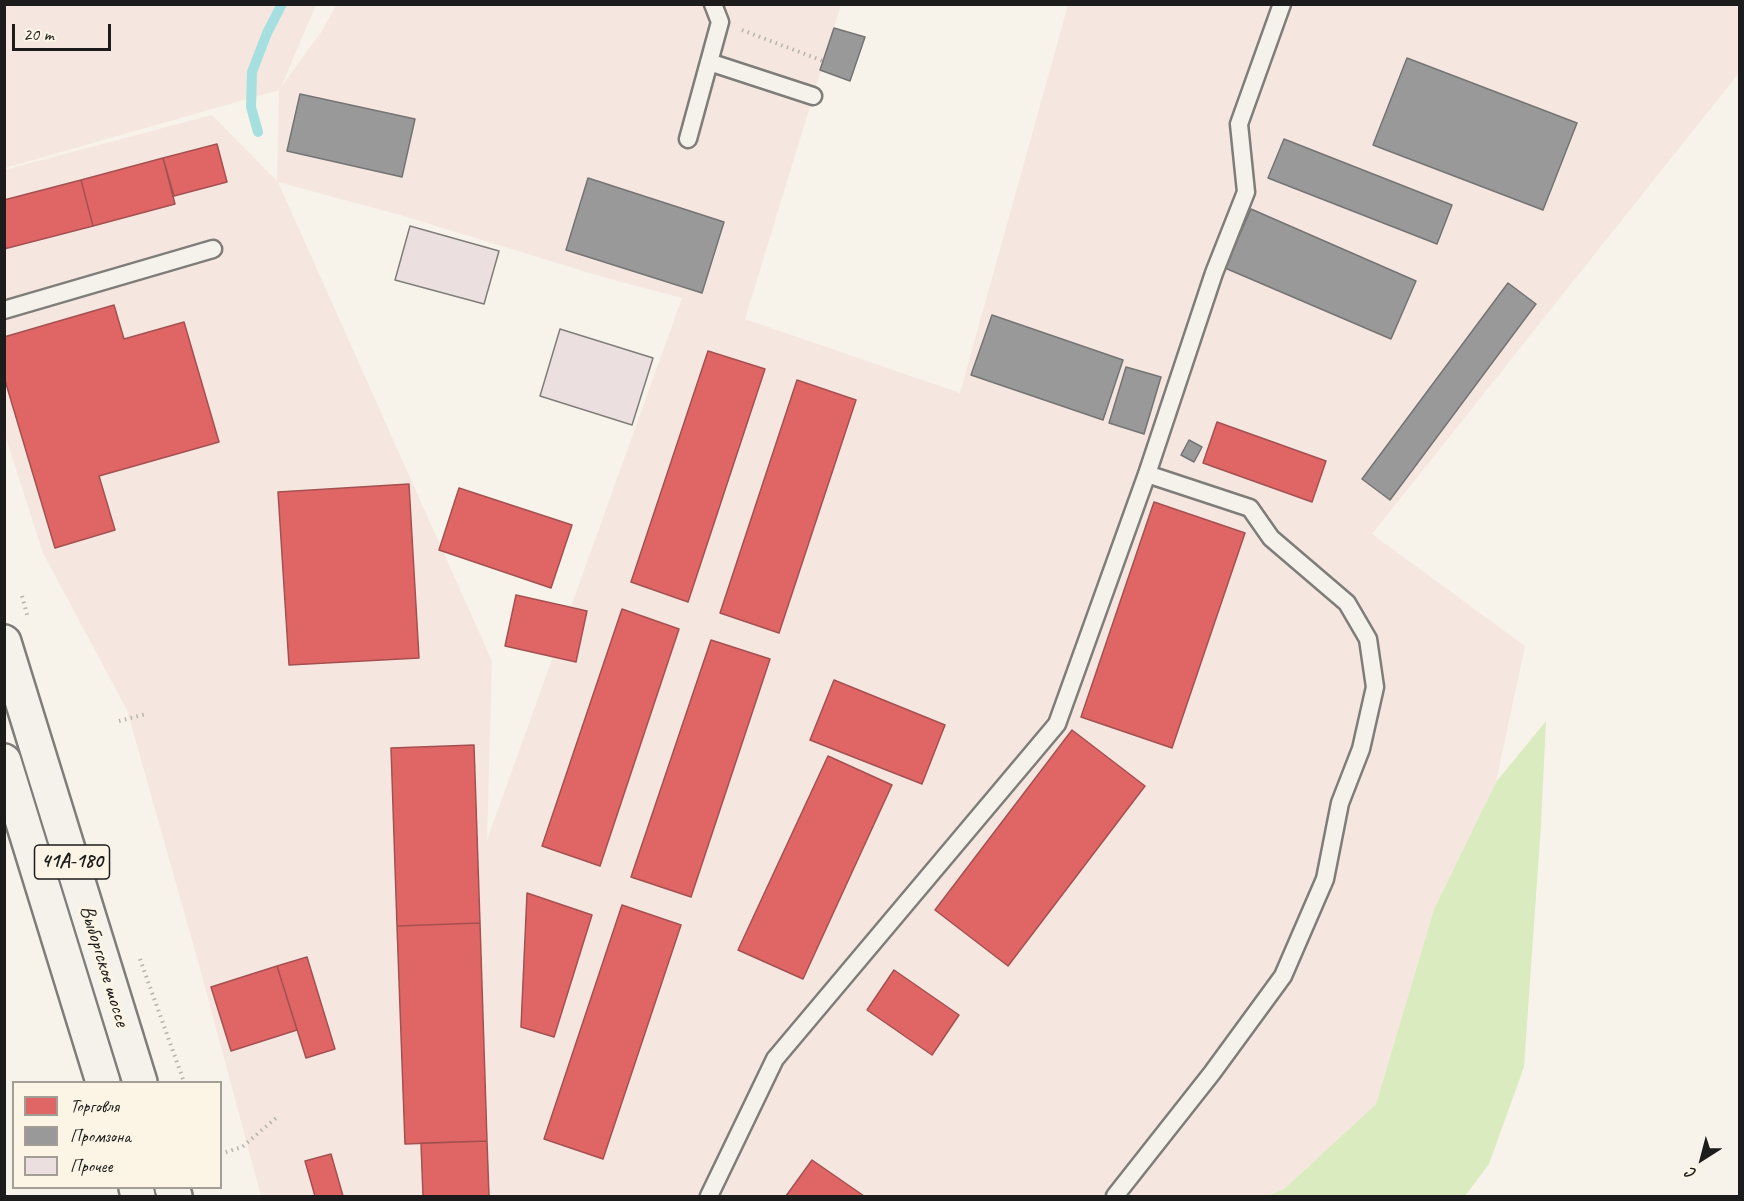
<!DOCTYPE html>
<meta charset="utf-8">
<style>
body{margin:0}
#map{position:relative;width:1744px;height:1201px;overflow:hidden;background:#f7f3ea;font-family:Caveat,sans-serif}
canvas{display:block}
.frame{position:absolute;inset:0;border:6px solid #1c1c1c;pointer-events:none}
.legend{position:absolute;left:12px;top:1081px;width:210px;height:108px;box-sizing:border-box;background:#fcf5e5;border:2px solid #a29e95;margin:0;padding:8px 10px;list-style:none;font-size:18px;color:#1c1c1c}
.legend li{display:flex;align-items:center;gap:12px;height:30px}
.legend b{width:30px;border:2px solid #a29e95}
.north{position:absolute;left:1672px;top:1129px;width:60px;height:60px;-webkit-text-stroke:4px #fcf5e5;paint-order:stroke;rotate:216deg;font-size:16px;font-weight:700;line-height:24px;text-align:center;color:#1c1c1c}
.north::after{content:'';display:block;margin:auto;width:21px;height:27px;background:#1c1c1c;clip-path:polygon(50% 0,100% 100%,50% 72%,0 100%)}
.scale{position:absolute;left:12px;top:24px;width:99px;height:27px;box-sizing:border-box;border:3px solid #1c1c1c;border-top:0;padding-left:8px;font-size:18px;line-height:21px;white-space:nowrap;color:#1c1c1c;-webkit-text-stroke:4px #fcf5e5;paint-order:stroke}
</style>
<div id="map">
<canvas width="1744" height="1201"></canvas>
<div class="frame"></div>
<ul class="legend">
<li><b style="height:16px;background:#e06666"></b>Торговля</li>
<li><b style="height:16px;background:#999"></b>Промзона</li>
<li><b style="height:16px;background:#ecdfe0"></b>Прочее</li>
</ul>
<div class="north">С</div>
<div class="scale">20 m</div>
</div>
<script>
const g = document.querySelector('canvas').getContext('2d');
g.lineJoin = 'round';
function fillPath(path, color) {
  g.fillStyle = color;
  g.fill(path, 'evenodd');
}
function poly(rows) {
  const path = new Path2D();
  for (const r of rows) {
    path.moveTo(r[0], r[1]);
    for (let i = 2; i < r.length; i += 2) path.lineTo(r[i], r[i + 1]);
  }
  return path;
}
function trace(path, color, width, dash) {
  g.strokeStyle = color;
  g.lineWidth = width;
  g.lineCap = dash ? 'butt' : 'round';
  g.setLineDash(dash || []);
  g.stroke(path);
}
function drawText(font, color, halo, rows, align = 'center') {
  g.font = font + ' Caveat,sans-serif';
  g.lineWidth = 6;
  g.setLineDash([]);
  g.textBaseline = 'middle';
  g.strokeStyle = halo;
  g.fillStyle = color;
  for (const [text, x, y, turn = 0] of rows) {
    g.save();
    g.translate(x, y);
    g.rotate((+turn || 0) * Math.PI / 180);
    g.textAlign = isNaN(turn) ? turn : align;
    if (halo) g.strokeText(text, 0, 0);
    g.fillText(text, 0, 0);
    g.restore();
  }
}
const built = poly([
 [5,5,316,5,281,87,322,31,336,5,841,5,745,319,960,393,1068,5,1739,5,1739,73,1372,534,1525,646,1496,782,1434,909,1376,1104,1284,1189,1267,1196,261,1196,201,972,127,710,43,553,5,435,4,170,212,115,277,181,279,90,5,168],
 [278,182,407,217,606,278,682,298,487,840,492,661]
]);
const green = poly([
 [1546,721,1541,825,1524,1067,1489,1164,1465,1196,1267,1196,1284,1189,1376,1104,1434,909,1496,782]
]);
const shops = poly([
 [217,144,227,182,174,196,163,158,217,144],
 [163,158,175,204,93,226,81,180,163,158],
 [81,180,93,226,4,249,4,200,81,180],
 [114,305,124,339,184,322,219,442,99,476,115,530,55,548,4,377,4,337,114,305],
 [708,351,765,369,688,602,631,582,708,351],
 [797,380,856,400,779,633,720,613,797,380],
 [1217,422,1326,461,1312,502,1203,463,1217,422],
 [409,484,419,658,289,665,278,492,409,484],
 [459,488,572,525,551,588,439,550,459,488],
 [1154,502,1245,533,1172,748,1081,717,1154,502],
 [516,595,587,611,576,662,505,646,516,595],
 [622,609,679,629,600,866,542,846,622,609],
 [711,640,770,659,691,897,631,877,711,640],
 [834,680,945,725,922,784,810,740,834,680],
 [1072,730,1145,786,1008,966,935,910,1072,730],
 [474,745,480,923,397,926,391,748,474,745],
 [828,756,892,785,803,979,738,950,828,756],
 [527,893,592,915,554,1037,521,1027,527,893],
 [622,905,681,925,603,1159,544,1139,622,905],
 [480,923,487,1141,405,1144,397,926,480,923],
 [307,957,335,1049,306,1058,277,966,307,957],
 [277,966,297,1030,231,1051,211,987,277,966],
 [894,970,959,1015,932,1055,867,1010,894,970],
 [487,1141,489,1196,423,1196,421,1143,487,1141],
 [331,1154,343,1196,315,1196,305,1161,331,1154],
 [812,1160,864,1196,786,1196,812,1160]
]);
const industry = poly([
 [834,28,865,37,850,81,820,70,834,28],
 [1407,58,1577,123,1543,210,1373,145,1407,58],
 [300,94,415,119,402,177,287,151,300,94],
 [1284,139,1452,205,1437,244,1268,178,1284,139],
 [588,178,724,222,702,293,566,250,588,178],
 [1251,209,1416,281,1391,339,1225,268,1251,209],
 [1508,283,1536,304,1390,500,1362,479,1508,283],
 [992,315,1123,360,1103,420,971,375,992,315],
 [1126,367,1161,377,1144,434,1109,423,1126,367],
 [1189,440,1202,447,1194,462,1181,455,1189,440]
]);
const stream = poly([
 [258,132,251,107,252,72,267,33,282,4]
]);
const building = poly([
 [410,226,499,251,484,304,395,280,410,226],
 [560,329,653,358,632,425,540,396,560,329]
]);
const path = poly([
 [742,30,823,61],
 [22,596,28,618],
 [119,721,146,714],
 [140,959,184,1082],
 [220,1154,242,1147,276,1118]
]);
const lane = poly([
 [709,62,813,96],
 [688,139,720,22,713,4],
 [4,310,213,249],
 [709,1196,775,1059,1057,724,1147,474,1214,273,1246,192,1239,124,1282,4],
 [1115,1196,1212,1073,1283,976,1325,879,1340,803,1361,749,1375,687,1368,639,1347,603,1271,538,1250,508,1147,474]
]);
const primary = poly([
 [4,642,140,1082],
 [4,761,103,1082],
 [136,1188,138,1196],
 [172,1188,175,1196]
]);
const shields = [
 [72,862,75]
];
const shieldNames = [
 ["41А-180",72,862]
];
const streetNames = [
 ["Выборгское шоссе",104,966,73]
];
fillPath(built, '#f5e7e0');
fillPath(green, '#dbebc0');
fillPath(shops, '#e06666');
trace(shops, '#a55050', 1.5);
fillPath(industry, '#999');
trace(industry, '#747474', 1.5);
trace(stream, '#a6dfe0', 10);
fillPath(building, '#ecdfe0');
trace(building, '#7f7d79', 1.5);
trace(lane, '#7f7d79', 21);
trace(primary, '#7f7d79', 38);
trace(path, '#b6b4af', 4, [1.5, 4.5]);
trace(lane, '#f5f2ec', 16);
trace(primary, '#f5f2ec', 33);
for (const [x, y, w] of shields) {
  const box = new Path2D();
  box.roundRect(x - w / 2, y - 17, w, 34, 4.5);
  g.fillStyle = '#fcf5e5';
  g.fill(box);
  trace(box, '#1c1c1c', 1.5);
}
drawText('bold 20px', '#1c1c1c', null, shieldNames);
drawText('21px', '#1c1c1c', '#fcf5e5', streetNames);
</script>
